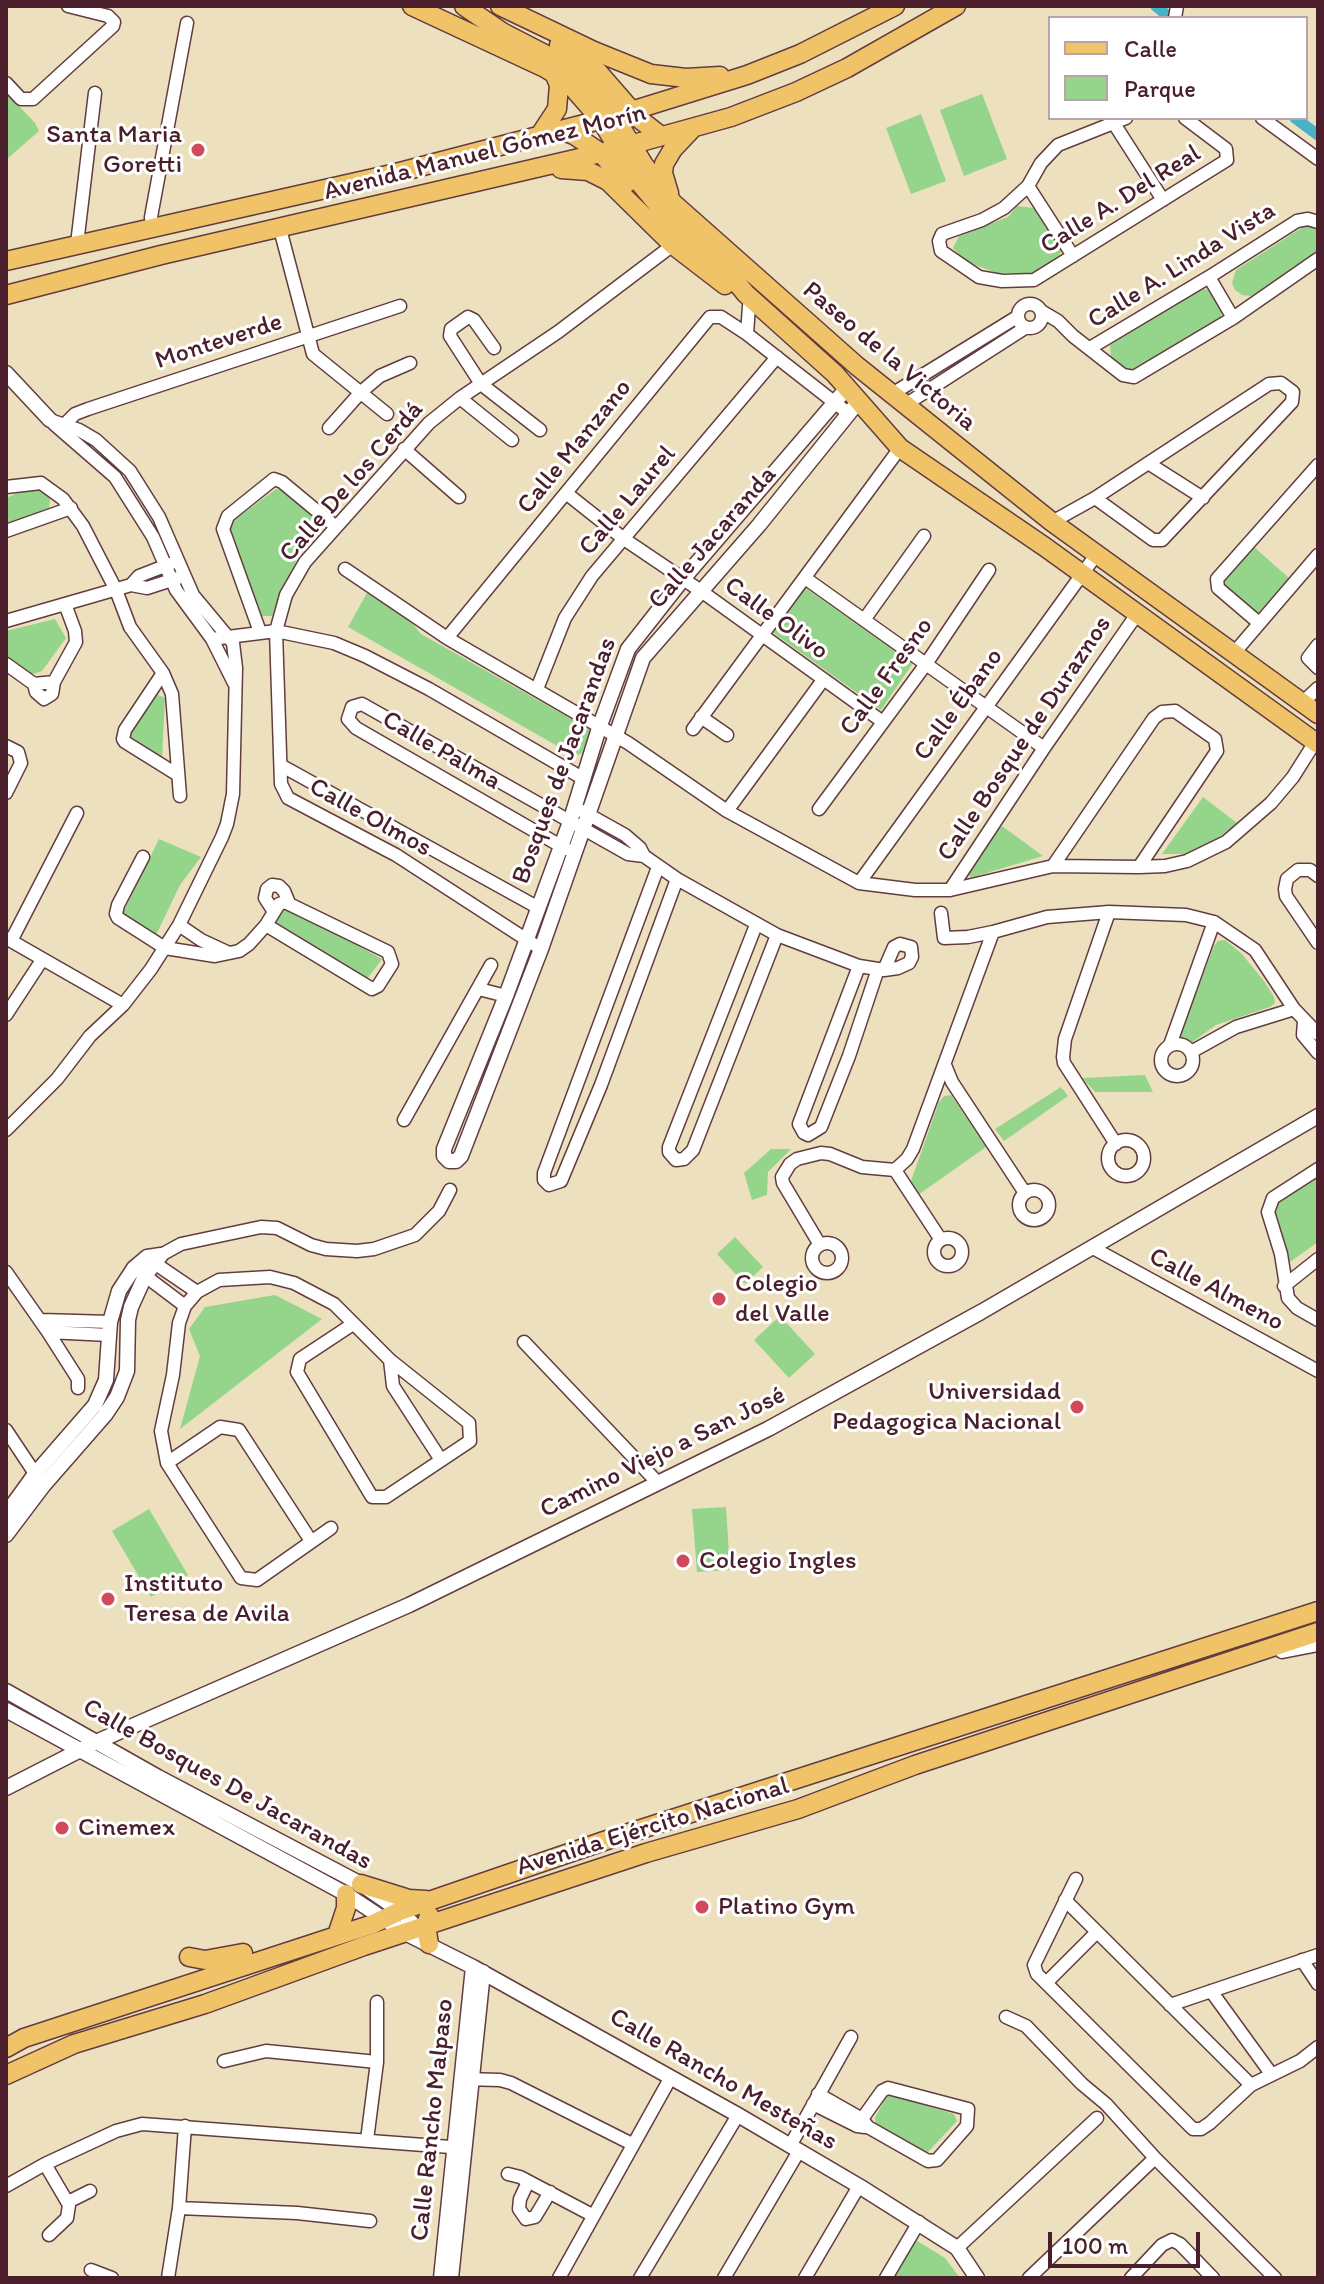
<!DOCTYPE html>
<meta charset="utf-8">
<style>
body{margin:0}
#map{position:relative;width:1324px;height:2284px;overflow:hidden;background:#ede0be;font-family:Itim,sans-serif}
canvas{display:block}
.frame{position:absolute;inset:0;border:8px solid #4a1f2b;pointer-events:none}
.legend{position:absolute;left:1048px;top:16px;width:260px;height:104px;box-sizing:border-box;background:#fff;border:2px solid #b7a5aa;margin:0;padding:10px 14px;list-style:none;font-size:24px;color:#4a1f2b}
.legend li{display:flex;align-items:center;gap:16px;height:40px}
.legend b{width:40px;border:2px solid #b7a5aa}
.scale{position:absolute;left:1048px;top:2232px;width:152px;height:36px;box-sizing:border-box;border:4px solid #4a1f2b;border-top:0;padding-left:10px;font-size:24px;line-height:28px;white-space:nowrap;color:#4a1f2b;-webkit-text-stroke:6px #fff;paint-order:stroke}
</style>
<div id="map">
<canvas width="1324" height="2284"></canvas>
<div class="frame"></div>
<ul class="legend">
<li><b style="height:10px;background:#f0c369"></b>Calle</li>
<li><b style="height:22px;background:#95d58b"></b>Parque</li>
</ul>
<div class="scale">100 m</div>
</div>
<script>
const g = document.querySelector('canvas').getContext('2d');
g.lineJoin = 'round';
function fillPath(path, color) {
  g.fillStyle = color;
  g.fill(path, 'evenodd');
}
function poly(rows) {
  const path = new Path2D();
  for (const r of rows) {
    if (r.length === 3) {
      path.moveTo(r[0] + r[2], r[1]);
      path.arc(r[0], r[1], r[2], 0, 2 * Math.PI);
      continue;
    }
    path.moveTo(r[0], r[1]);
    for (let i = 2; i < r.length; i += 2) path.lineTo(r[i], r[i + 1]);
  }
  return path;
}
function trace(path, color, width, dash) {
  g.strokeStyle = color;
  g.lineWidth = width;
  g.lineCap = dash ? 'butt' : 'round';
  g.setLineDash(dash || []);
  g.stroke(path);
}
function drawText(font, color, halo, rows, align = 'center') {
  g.font = font + ' Itim,sans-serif';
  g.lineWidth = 6;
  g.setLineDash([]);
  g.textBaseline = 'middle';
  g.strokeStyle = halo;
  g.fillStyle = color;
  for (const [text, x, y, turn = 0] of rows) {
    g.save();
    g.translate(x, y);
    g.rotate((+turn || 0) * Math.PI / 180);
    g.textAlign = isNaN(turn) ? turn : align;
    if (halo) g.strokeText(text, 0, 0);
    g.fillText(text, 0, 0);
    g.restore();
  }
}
const green = poly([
 [6,92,35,123,39,131,6,160],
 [982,94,1007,159,964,176,940,110],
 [921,114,946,181,911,194,886,128],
 [1017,206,1034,208,1062,250,1057,261,1035,273,997,273,967,262,953,248,959,236,1008,217],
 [1306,225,1318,230,1318,252,1251,296,1242,295,1235,290,1232,283,1236,270],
 [1203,288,1211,291,1223,306,1221,317,1135,374,1123,369,1111,357,1110,345],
 [276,489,283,490,319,521,319,528,299,555,272,616,262,616,228,525],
 [24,490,41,491,50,499,49,508,6,524,6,498],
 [1254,547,1289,578,1258,613,1222,583],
 [804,587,913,663,881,710,772,632],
 [367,593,404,613,421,634,589,729,590,733,582,753,575,756,348,627],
 [55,619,66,638,42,671,30,675,6,656,6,631],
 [156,694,165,698,162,759,127,736],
 [1203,797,1237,823,1212,843,1185,854,1162,854],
 [1002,826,1043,856,973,877,964,875],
 [159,839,201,857,180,885,156,935,122,915],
 [282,903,382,959,367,979,272,923],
 [1225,940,1242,954,1264,981,1274,997,1275,1003,1270,1007,1216,1025,1191,1043,1183,1041,1180,1035,1214,946,1218,941],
 [1145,1075,1153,1092,1095,1092,1082,1078],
 [1061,1087,1068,1096,1004,1141,995,1129],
 [951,1095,986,1147,918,1195,911,1181,939,1102,944,1096],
 [771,1149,791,1149,768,1172,767,1195,752,1200,744,1173],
 [1318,1175,1318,1242,1290,1262,1272,1207],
 [735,1237,763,1267,745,1284,717,1254],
 [275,1295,322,1319,180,1429,200,1356,189,1329,205,1307],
 [780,1316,815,1354,789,1378,754,1340],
 [726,1507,730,1570,697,1572,692,1509],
 [149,1509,188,1575,151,1597,112,1531],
 [891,2095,954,2114,957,2121,928,2152,923,2153,876,2126,875,2118,885,2098],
 [914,2239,945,2258,960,2278,888,2278]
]);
const canal = poly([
 [1156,6,1170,18],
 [1295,118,1318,135]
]);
const minor = poly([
 [1175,18,1177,6],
 [6,83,21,99,33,99,113,26,114,22,108,16,68,6],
 [1126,118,1058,145,1041,163,1028,186,1004,208,982,220,942,234,939,241,941,251,979,277,1002,281,1034,280,1227,160,1226,149,1185,118],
 [1262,118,1318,159],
 [1113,122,1163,200],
 [1028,186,1073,256],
 [152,228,151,217,187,23],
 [280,229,313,354,387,414],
 [77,244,95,93],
 [1209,277,1233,318],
 [1030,316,12],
 [1041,311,1058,321,1073,336,1123,375,1134,377,1233,318,1318,259],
 [747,334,749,306],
 [494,348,474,320,468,317,451,329,450,336,481,384,540,430],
 [1090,348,1209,277,1297,221,1308,219,1318,222],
 [892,394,1017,317],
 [460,398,512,440],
 [905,405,1025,328],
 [54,424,115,477,153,537,176,590,212,639,234,683],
 [61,428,75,414,88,409,400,306],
 [329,428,361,392,380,376,410,363],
 [404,449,459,497],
 [1148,463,1203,498],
 [6,487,41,483,63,499,83,526,116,590,130,627,163,673,172,694,180,796],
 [566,493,624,539,701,591,883,722],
 [1052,522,1095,498,1269,384,1281,383,1293,392,1292,402,1162,540,1153,540,1095,498],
 [6,531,71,508],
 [345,569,447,638,628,743,727,811,859,883,915,890,950,890,1053,866,1139,867,1165,866,1187,861,1226,842,1271,803,1293,777,1315,742],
 [805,578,1044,748],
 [131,585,147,588,178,578],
 [131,585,139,576,170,564],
 [864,620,924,536],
 [6,621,131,585],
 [1259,623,1218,588,1217,579,1318,465],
 [260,632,223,529,228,516,274,479,282,482,335,526],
 [447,638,710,317,721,317,747,334,848,413],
 [212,639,276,631,334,643,365,656,429,689,584,779],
 [1318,645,1308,658,1318,668],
 [1234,653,1318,555],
 [6,664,34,684,54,682,76,642,75,631,65,604],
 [163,673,125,730,123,739,125,742,178,775],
 [34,684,36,692,44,699,52,694,54,682],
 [537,689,565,618,592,576,777,357],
 [1302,703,1318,688],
 [701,717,727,735],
 [693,729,900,448],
 [6,746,18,752,21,763,6,793],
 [282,766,537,907],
 [819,809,926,664,989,570],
 [582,811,625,835,640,848,644,856,677,879,777,935,859,966,884,970,898,968,909,963,912,957,911,947,900,944,894,947,884,970],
 [727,811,823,680],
 [566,849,356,728,348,719,352,707,362,704,628,854,644,856],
 [143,857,118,905,116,914,118,918,165,948,215,956,239,951,249,944,266,925,279,904,285,902,388,952,392,964,378,986,372,989,266,925],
 [1053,866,1154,718,1162,712,1175,711,1215,739,1217,751,1139,867],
 [658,867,544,1173,544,1180,549,1185,561,1181,601,1085,677,879],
 [1318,876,1310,870,1298,870,1287,879,1285,889,1286,896,1318,943],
 [859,883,1096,555],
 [950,890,1044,748,1137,614],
 [274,912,265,898,267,889,272,885,279,886,284,891,289,903],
 [1109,912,1065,1039,1063,1057,1064,1063,1116,1144],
 [941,913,944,938,968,937,993,932,1047,917,1109,912,1186,915,1214,922,1255,950,1294,1009,1318,1034],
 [179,925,201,940,229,953],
 [756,925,669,1147,669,1152,676,1160,684,1159,693,1150,777,935],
 [6,938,123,1005],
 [11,941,77,813],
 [541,949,396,855,288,798,281,784,276,631,286,595,305,562,429,423,460,398,558,332,673,245],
 [859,966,799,1124,804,1133,808,1135,821,1127,849,1056,878,969],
 [479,989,506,996],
 [6,1015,42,960],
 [1304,1021,1303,1035,1318,1053],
 [1177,1060,16],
 [1170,1045,1214,922],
 [1191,1052,1236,1027,1294,1009],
 [945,1065,952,1082,1025,1193],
 [404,1120,491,965],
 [6,1130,57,1079,90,1036,123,1005,151,969,179,925,222,837,227,824,233,794,236,668,233,643,193,595,159,517,130,471,96,440,79,430,50,420],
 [1126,1158,18],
 [1318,1169,1273,1198,1268,1212,1281,1254,1288,1298,1297,1308,1318,1320],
 [895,1170,907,1159,913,1149,993,932],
 [895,1170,941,1240],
 [1034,1205,15],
 [948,1252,14],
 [827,1258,15],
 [820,1245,783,1183,782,1177,790,1164,797,1159,821,1153,830,1154,862,1167,895,1170],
 [1093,1248,1318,1371],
 [161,1255,181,1244,261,1227,277,1228,311,1245,326,1249,357,1251,374,1249,415,1235,439,1211,450,1190],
 [150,1260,197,1292],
 [6,1272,48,1332,78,1379,78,1388],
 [140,1272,185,1306],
 [1284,1286,1318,1259],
 [41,1320,110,1322],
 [48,1332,109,1335],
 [524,1342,658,1483],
 [390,1360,393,1386,441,1460],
 [6,1430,40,1481],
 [167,1463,220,1427,239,1430,311,1541],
 [331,1528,257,1580,241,1578,167,1463,161,1431,173,1375,179,1323,185,1306,197,1292,219,1280,270,1277,294,1283,334,1304,390,1360,469,1423,470,1441,386,1497,372,1497,297,1372,300,1359,353,1324],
 [1076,1879,1034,1965,1037,1974,1193,2129,1201,2129,1210,2123,1251,2085,1300,2061,1318,2047],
 [1065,1900,1251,2085],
 [1302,1960,1318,1984],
 [1046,1983,1097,1932],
 [1211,1991,1272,2075],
 [1170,2005,1318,1955],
 [1006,2017,1026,2026,1082,2084,1106,2104,1155,2158],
 [224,2061,266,2051,377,2062],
 [463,2079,500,2080,511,2083,632,2144],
 [818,2094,862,2119,868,2127,928,2161,937,2160,967,2126,968,2109,888,2088,882,2091,857,2126],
 [813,2104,857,2126,865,2127],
 [367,2140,377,2062,377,2002],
 [790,2146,851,2037],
 [45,2164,69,2205,67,2218,49,2235],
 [508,2174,520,2177,592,2215],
 [528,2182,520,2199,519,2209,526,2219,535,2217,550,2192],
 [6,2186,45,2164,116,2131,142,2124,464,2148],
 [68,2202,90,2191],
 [179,2208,297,2213,370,2221],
 [957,2248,1097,2118],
 [91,2270,112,2278],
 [168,2278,179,2208,185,2126],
 [559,2278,671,2077],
 [640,2278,738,2115],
 [724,2278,799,2151],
 [805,2278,859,2186],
 [886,2278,919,2222],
 [1029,2278,1155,2158,1275,2278],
 [1131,2278,1162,2245,1172,2240,1180,2244,1213,2278]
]);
const tertiary = poly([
 [6,373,50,420],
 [847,388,683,579,628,649,599,728,570,822,506,996,444,1149,444,1156,449,1161,456,1161,461,1156,541,949,643,658,759,525,858,402],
 [6,1514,35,1474,95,1405,106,1380,110,1322,119,1291,134,1268,147,1257,161,1255],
 [6,1535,43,1486,105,1415,117,1397,127,1371,128,1320,131,1307,145,1276,161,1255],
 [1282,1651,1318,1644],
 [6,1691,158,1777,361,1884,400,1911,422,1933],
 [6,1710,346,1894,405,1933,473,1967,738,2115,859,2186,957,2248,977,2278],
 [6,1788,96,1742,409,1605,768,1429,981,1312,1318,1116],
 [441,2278,473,1967],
 [451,2278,483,1972]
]);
const primary = poly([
 [412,6,545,68,568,82,601,120,638,181,663,211,732,277,746,294,835,374,900,448,1045,547,1318,744],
 [464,6,502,32,562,63,590,85,604,100,644,165,673,203,857,366,1052,522,1318,714],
 [500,6,594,51,651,74,686,78,720,76],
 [559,45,598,72,638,118,661,136],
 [560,130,574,135,601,153,627,183],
 [540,135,557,109,559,85,554,73],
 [561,169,588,171,608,181,673,245,725,285],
 [669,193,663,173,664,164,673,149,691,130],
 [6,261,396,173,615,116,747,75,800,54,895,6],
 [6,295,161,255,601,153,731,117,796,92,847,68,956,6],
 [361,1884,409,1899,426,1900],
 [429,1915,426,1926,429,1944],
 [337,1935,346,1908,346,1894],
 [189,1957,205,1960,243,1953],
 [6,2048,24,2038,373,1924,400,1911,604,1841,1318,1611],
 [6,2075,74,2044,205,2004,364,1946,646,1853,798,1809,915,1765,1318,1632]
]);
const markers = [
 [198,150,8,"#d1495b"],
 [719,1299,8,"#d1495b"],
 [1077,1407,8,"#d1495b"],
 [683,1561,8,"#d1495b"],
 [108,1599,8,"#d1495b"],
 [62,1828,8,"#d1495b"],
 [702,1907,8,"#d1495b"]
];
const poiNames = [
 ["Santa Maria",182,135,"right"],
 ["Goretti",182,165,"right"],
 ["Colegio",735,1284],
 ["del Valle",735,1314],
 ["Universidad",1061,1392,"right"],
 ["Pedagogica Nacional",1061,1422,"right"],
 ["Colegio Ingles",699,1561],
 ["Instituto",124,1584],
 ["Teresa de Avila",124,1614],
 ["Cinemex",78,1828],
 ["Platino Gym",718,1907]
];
const streetNames = [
 ["Avenida Manuel Gómez Morín",485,153,-14],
 ["Calle A. Del Real",1121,200,-32],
 ["Calle A. Linda Vista",1182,266,-32],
 ["Monteverde",219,342,-18],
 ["Paseo de la Victoria",889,357,40],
 ["Calle Manzano",575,447,-51],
 ["Calle De los Cerdá",352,482,-49],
 ["Calle Laurel",628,501,-50],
 ["Calle Jacaranda",713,538,-49],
 ["Calle Olivo",776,619,36],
 ["Calle Fresno",887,677,-54],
 ["Calle Ébano",959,705,-54],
 ["Calle Bosque de Duraznos",1025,739,-56],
 ["Calle Palma",441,751,30],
 ["Bosques de Jacarandas",565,761,-70],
 ["Calle Olmos",370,818,29],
 ["Calle Almeno",1216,1290,28],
 ["Camino Viejo a San José",663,1453,-26],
 ["Calle Bosques De Jacarandas",227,1785,29],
 ["Avenida Ejército Nacional",653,1827,-17],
 ["Calle Rancho Mesteñas",723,2080,30],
 ["Calle Rancho Malpaso",433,2120,-84]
];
fillPath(green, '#95d58b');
trace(canal, '#49b1c8', 11);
trace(minor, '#623c41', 15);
trace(tertiary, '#623c41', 17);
trace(primary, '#623c41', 21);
trace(minor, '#fff', 12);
trace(tertiary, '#fff', 14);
trace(primary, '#f0c369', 18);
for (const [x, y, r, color] of markers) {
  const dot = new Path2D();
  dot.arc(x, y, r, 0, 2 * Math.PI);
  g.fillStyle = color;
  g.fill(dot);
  trace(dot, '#fff', 3);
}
drawText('26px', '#4a1f2b', '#fff', poiNames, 'left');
drawText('26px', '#4a1f2b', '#fff', streetNames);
</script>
